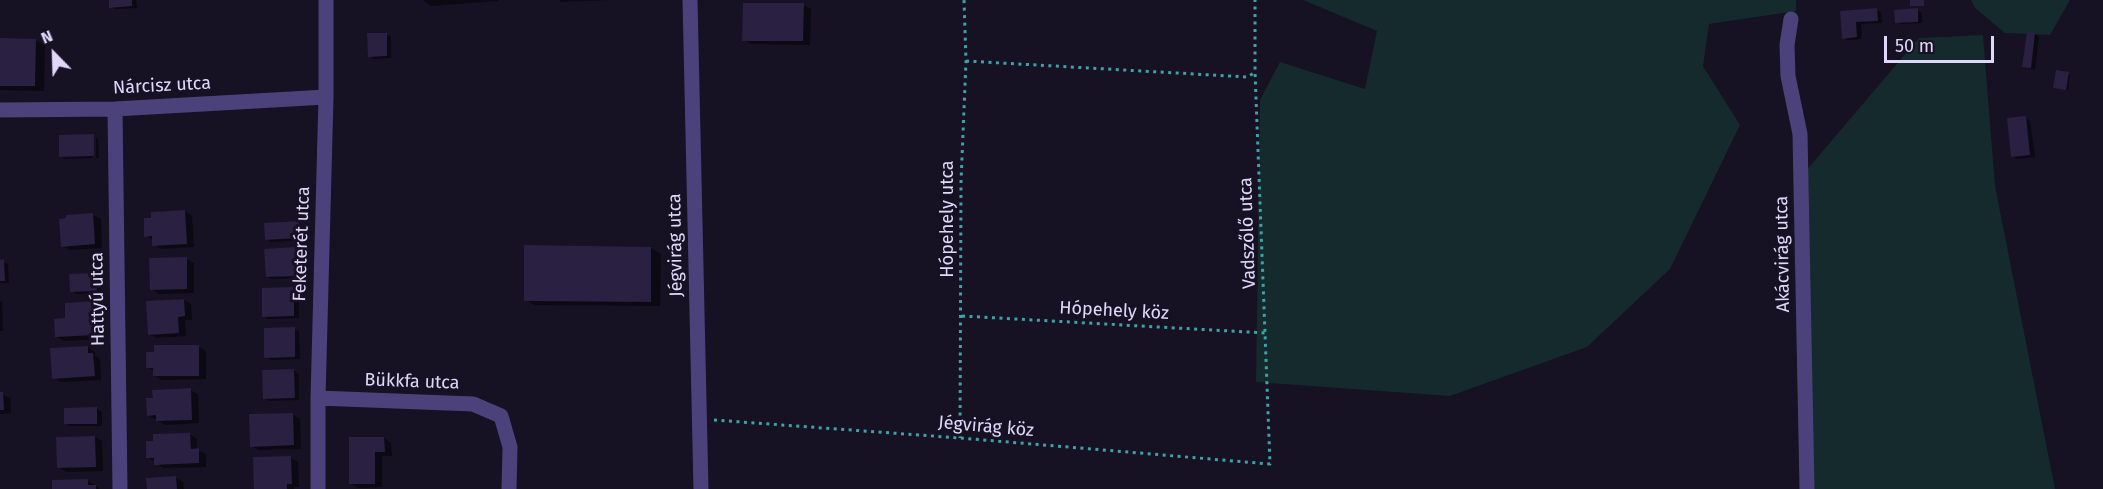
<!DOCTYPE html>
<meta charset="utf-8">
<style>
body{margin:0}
#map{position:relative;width:2103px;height:489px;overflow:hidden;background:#161123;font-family:"Fira Sans",sans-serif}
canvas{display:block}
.north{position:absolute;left:24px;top:24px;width:60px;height:60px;-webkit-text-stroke:4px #161123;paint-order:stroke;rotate:337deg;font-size:16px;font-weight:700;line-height:24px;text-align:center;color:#e0d8fa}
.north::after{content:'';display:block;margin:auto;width:21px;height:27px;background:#e0d8fa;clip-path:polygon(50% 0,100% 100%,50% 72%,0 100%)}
.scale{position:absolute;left:1884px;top:36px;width:110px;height:27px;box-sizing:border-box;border:3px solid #e0d8fa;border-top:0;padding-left:8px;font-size:18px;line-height:21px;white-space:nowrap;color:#e0d8fa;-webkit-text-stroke:4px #161123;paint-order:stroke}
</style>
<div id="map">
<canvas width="2103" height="489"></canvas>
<div class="north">N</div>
<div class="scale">50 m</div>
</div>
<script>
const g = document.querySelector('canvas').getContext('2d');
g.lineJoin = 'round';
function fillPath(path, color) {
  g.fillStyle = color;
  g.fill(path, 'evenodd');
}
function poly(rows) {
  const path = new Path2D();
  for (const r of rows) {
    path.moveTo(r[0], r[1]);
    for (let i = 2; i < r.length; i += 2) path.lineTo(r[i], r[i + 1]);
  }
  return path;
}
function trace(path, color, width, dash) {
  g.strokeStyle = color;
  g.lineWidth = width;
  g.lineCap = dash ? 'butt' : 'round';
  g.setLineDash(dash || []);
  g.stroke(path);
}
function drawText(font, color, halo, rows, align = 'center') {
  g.font = font + ' "Fira Sans",sans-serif';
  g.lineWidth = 6;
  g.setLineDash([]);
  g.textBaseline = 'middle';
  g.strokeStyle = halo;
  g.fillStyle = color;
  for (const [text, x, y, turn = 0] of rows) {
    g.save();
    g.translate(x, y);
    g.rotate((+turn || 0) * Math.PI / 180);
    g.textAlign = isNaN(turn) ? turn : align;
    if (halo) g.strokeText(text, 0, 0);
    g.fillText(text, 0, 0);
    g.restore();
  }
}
const green = poly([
 [1303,0,1796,0,1796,11,1709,24,1703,66,1740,125,1670,269,1587,347,1450,396,1256,382,1260,100,1280,62,1365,89,1377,31],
 [1971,0,2070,0,2050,35,2005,33,1975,8],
 [1983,35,1995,186,2055,489,1812,489,1804,173,1919,38]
]);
const shadow = poly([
 [110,0,136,0,137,8,115,9,111,7],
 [423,0,498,0,498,1,431,6],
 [559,0,608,0,562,2],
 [803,5,811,9,810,45,751,44,744,40],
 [1876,10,1881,12,1882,23,1861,24,1862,39,1848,40,1843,38,1841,12],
 [1917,10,1922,13,1922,23,1901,24,1896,22],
 [386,34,391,37,391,58,374,59,369,56],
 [2035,34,2039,37,2035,70,2024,66],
 [0,39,35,40,45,46,44,91,0,90],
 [2068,73,2070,74,2068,90,2057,88],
 [2026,118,2030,121,2035,157,2017,159,2013,156],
 [60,136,94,136,93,136,93,158,65,159,60,156],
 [96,137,98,139,99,158,96,158],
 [185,211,192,216,194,247,161,249,154,245,154,240,146,236],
 [93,215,101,219,102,248,70,250,62,246,68,216],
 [298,223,303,226,304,240,271,242,267,239],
 [526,247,651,248,661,254,660,306,535,305,525,300],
 [295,249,300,252,301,278,272,279,267,277],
 [186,259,194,263,194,293,159,294,152,289],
 [0,261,8,264,9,283,0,283],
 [96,274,100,277,101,293,76,294,71,291],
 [294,289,299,292,299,318,268,319,263,316],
 [184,300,191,304,192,320,185,320,186,336,157,338,149,334],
 [0,301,2,302,3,331,0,331],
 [94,303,102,307,103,339,64,341,56,336],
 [294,329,299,331,300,359,271,360,266,357],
 [198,346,206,351,206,379,162,380,155,376,154,371,148,367],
 [88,347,95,352,95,356,100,359,101,380,61,382,54,378],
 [294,371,299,374,299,400,269,401,264,398],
 [190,390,198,394,199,423,165,425,148,415],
 [0,394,10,398,11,413,0,414],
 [97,409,102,412,102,426,70,426,65,423],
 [293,415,300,419,301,449,259,450,251,446],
 [189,434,197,439,197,450,206,454,206,467,163,468,148,457],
 [95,437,102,441,103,471,66,472,59,467],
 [384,438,391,443,392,456,382,456,382,487,358,488,351,484],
 [291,458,298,462,299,487,294,487,294,489,255,489],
 [175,477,183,482,184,489,148,489],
 [87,480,100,489,54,489]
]);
const building = poly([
 [109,0,132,0,132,6,109,8],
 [1910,0,1924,0,1924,6,1910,6],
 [743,3,804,3,803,41,742,41],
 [1877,8,1878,21,1856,22,1857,37,1842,39,1840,11],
 [1918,8,1918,22,1895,23,1894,10],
 [2027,32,2035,33,2031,68,2022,67],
 [367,33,387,33,387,56,368,57],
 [0,38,36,39,35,86,0,86],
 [2056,70,2069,72,2066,90,2053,88],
 [2026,116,2030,155,2011,157,2007,118],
 [94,134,94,156,59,157,59,135],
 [185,210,187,244,152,246,152,236,144,237,144,218,151,218,151,212],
 [93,213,95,244,61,247,59,219,66,218,66,215],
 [299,221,299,238,265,240,264,223],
 [524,245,651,247,651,302,524,301],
 [295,247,297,276,266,277,264,249],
 [187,257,187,289,150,290,149,258],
 [4,259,5,281,0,281,0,260],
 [96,273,97,291,70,292,69,274],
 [294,287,294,316,262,317,262,288],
 [184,299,185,316,178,317,179,333,148,335,146,301],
 [95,301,96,335,55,337,54,319,65,318,65,303],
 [295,327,295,357,264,358,264,328],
 [154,345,199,345,199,376,153,376,153,368,146,368,146,352,154,352],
 [88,346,88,353,93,353,95,376,52,379,50,348],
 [294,369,295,398,263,399,262,370],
 [191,388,192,420,156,421,156,415,147,416,146,398,153,398,152,390],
 [0,392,3,392,4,410,0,410],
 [97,407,97,424,64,424,64,408],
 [293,413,294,445,250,447,249,414],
 [190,433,191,449,199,448,199,463,154,465,154,458,146,458,146,441,153,441,153,434],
 [95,436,96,467,57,468,56,437],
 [349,437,384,437,385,452,375,452,375,484,349,484],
 [291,456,292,484,287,484,287,489,254,489,253,457],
 [176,476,177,489,147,489,146,478],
 [88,479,88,485,96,485,96,489,52,489,52,480]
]);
const path = poly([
 [966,61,1247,77,1254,73],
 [962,316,1266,333],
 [714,420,960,438,1270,464,1255,72,1255,0],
 [960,438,961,182,966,61,964,0]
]);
const minor = poly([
 [690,0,701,489],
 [1791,19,1787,45,1788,76,1800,134,1807,489],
 [115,109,120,489],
 [0,110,115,109,326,97],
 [318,398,473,404,501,416,510,447,509,489],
 [318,489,318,398,326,97,326,0]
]);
const streetNames = [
 ["Nárcisz utca",162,86,-3],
 ["Hópehely utca",948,219,-90],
 ["Vadszőlő utca",1248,233,-92],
 ["Feketerét utca",302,244,-88],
 ["Jégvirág utca",676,245,-91],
 ["Akácvirág utca",1783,254,-91],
 ["Hattyú utca",98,299,-91],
 ["Hópehely köz",1114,311,3],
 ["Bükkfa utca",412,382,2],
 ["Jégvirág köz",986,427,5]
];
fillPath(green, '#152a2c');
fillPath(shadow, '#0007');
fillPath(building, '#2a2041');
trace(path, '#3fa2a7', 3, [3, 4.5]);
trace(minor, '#4b427b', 15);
drawText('18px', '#e0d8fa', '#161123', streetNames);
</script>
